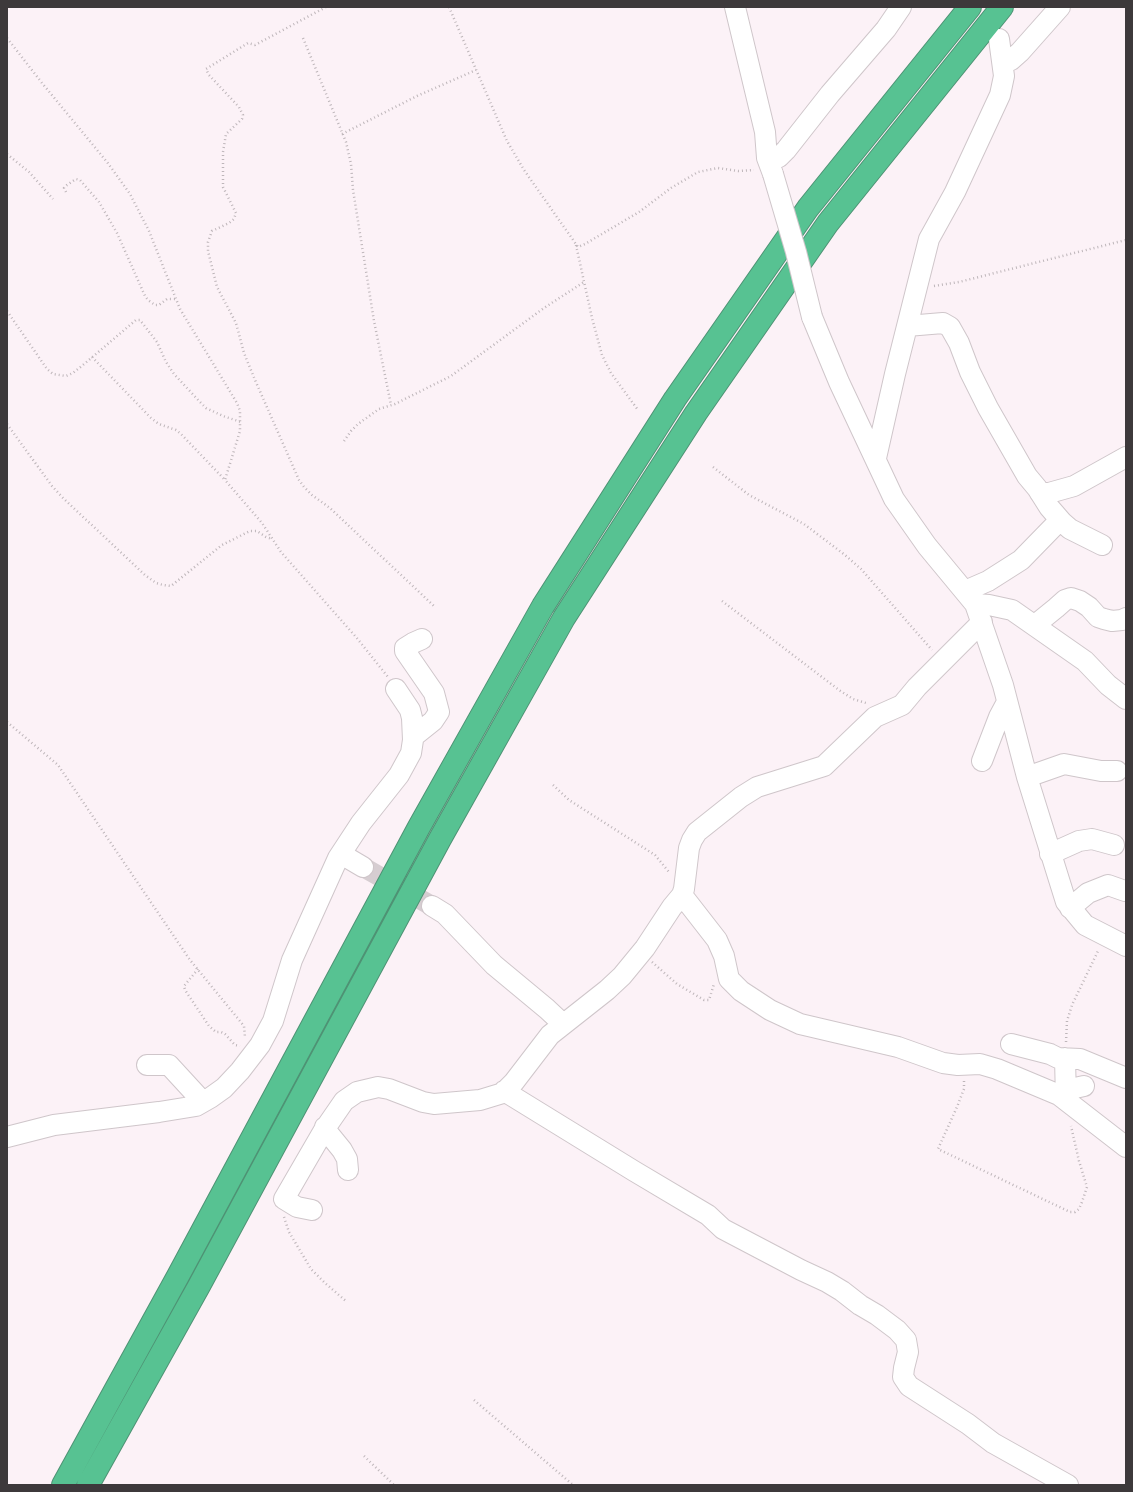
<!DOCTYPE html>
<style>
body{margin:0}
#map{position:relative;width:1133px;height:1492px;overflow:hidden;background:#fcf2f7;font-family:"Roboto Condensed",sans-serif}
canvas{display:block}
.frame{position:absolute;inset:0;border:8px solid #3d393b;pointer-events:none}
</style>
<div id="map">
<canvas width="1133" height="1492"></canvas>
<div class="frame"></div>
</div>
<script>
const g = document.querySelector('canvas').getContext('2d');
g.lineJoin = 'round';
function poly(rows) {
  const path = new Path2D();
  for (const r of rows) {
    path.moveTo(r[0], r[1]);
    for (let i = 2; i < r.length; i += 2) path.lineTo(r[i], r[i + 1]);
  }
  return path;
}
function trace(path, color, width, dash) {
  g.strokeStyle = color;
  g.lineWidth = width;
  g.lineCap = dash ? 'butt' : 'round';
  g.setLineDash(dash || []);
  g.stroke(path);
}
const minorTunnel = poly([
 [363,867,432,906]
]);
const path = poly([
 [326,7,255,45,248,43,206,69,209,75,239,107,243,115,242,119,226,134,223,152,223,187,236,213,234,219,229,223,212,231,208,242,208,251,217,287,236,323,244,353,255,380,299,480,304,487,312,495,330,508,435,607],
 [449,7,507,141,524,170,578,247,585,244,639,212,671,188,698,172,718,168,738,171,754,170],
 [7,38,42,83,107,162,130,194,149,231,180,309,237,403,240,411,240,431,225,480,262,523,281,552,356,637,388,677],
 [303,38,346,142,351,164,353,190,374,321,391,405],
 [342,134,417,96,476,70],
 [7,154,29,172,53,199],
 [66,192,64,188,67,185,76,179,80,180,99,202,117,233,145,296,148,300,155,305,159,305,167,299,176,299],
 [576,245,592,318,602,355,611,373,638,410],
 [934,286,959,282,1126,240],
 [7,311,47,369,53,374,66,376,73,373,83,365,136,320,140,320,157,342,166,362,174,374,200,402,206,408,223,416,241,422],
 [92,357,151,418,159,424,176,430,181,434,225,480],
 [7,424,52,486,63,498,145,575,156,583,163,585,171,586,222,545,250,531,257,531,266,537,272,539],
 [344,441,351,431,358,424,379,409,395,404,451,376,544,308,584,282],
 [713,467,749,495,804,524,845,555,861,569,932,650],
 [722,601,839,690,853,699,866,703],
 [7,722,58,765,190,960,244,1026,245,1037],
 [553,785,569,800,655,855,669,872],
 [652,962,677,984,704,1000,709,1000,714,984],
 [198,969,184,986,185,990,209,1026,216,1032,221,1032,225,1034,235,1045,240,1046],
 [1066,1042,1067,1021,1072,1005,1099,949],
 [964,1081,964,1089,957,1107,938,1149,1070,1212,1075,1212,1079,1209,1082,1202,1087,1187,1079,1161,1071,1126],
 [284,1217,289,1232,311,1269,325,1283,347,1302],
 [474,1400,573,1485],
 [364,1456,394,1485]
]);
const minor = poly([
 [735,7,765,132,767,158,773,174],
 [1003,64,1011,60,1020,52,1060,7],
 [769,162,779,157,786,150,830,94,886,29,901,7],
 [812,317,839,382,894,499,927,546,975,604,1003,685,1027,777,1066,902,1085,925,1126,946],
 [907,326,943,323,950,327,959,343,970,372,988,408,1027,476,1037,488,1049,507,1062,522,1070,529,1102,545],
 [876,458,895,374,929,239,955,192,1000,95,1004,76,999,39],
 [1040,493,1049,493,1074,486,1126,457],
 [965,591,988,581,1021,560,1060,520],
 [975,604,989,605,1012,610,1085,661,1108,685,1126,699],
 [1035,625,1056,608,1065,600,1071,598,1080,601,1089,607,1098,617,1104,619,1112,621,1122,620,1126,618],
 [413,737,433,721,439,712,434,693,405,651,405,648,413,643,422,639],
 [982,761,999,717,1007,702],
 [1027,777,1064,764,1101,771,1117,771],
 [341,854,363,867],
 [1050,854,1079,841,1092,839,1114,845],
 [682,895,717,940,724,956,729,979,741,991,770,1010,800,1024,898,1047,943,1063,958,1065,980,1064,997,1069,1059,1095,1126,1147],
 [432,906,445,914,494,965,547,1009,563,1024],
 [1070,908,1088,893,1108,885,1125,891],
 [1011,1044,1050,1054,1058,1058,1080,1059,1126,1078],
 [1065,1058,1066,1100],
 [147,1065,169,1065,203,1102],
 [1066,1090,1084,1086],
 [504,1091,634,1171,708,1215,723,1229,801,1270,827,1282,842,1291,860,1305,877,1315,897,1330,906,1340,908,1352,904,1368,903,1377,909,1386,968,1424,993,1443,1068,1485],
 [325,1127,329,1134,342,1150,347,1159,348,1170],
 [7,1137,54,1125,159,1112,196,1106,210,1098,224,1088,240,1071,260,1045,273,1021,292,960,338,858,361,823,399,775,411,753,413,740,412,718,410,710,396,689],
 [312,1210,297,1207,284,1199,324,1130,344,1101,357,1092,378,1087,389,1089,423,1102,434,1104,480,1100,503,1093,514,1082,550,1035,607,990,622,976,645,948,672,907,682,895,684,889,689,848,692,840,697,832,741,797,757,787,824,766,875,717,902,705,917,687,982,622]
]);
const highway = poly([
 [63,1485,178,1276,419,827,543,606,675,399,808,208,970,7],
 [88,1485,199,1286,440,839,564,618,696,413,828,223,1002,7]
]);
const minorBridge = poly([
 [773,174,796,252,812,317]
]);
trace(minorTunnel, '#d6cdd1', 20, [20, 10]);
trace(minor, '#cfc6ca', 22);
trace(highway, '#4e9274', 24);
trace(path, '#beb6ba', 2.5, [1, 3]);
trace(minor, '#fff', 20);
trace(highway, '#57c292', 22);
trace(minorBridge, '#cfc6ca', 22, []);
trace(minorBridge, '#fff', 20);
</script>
